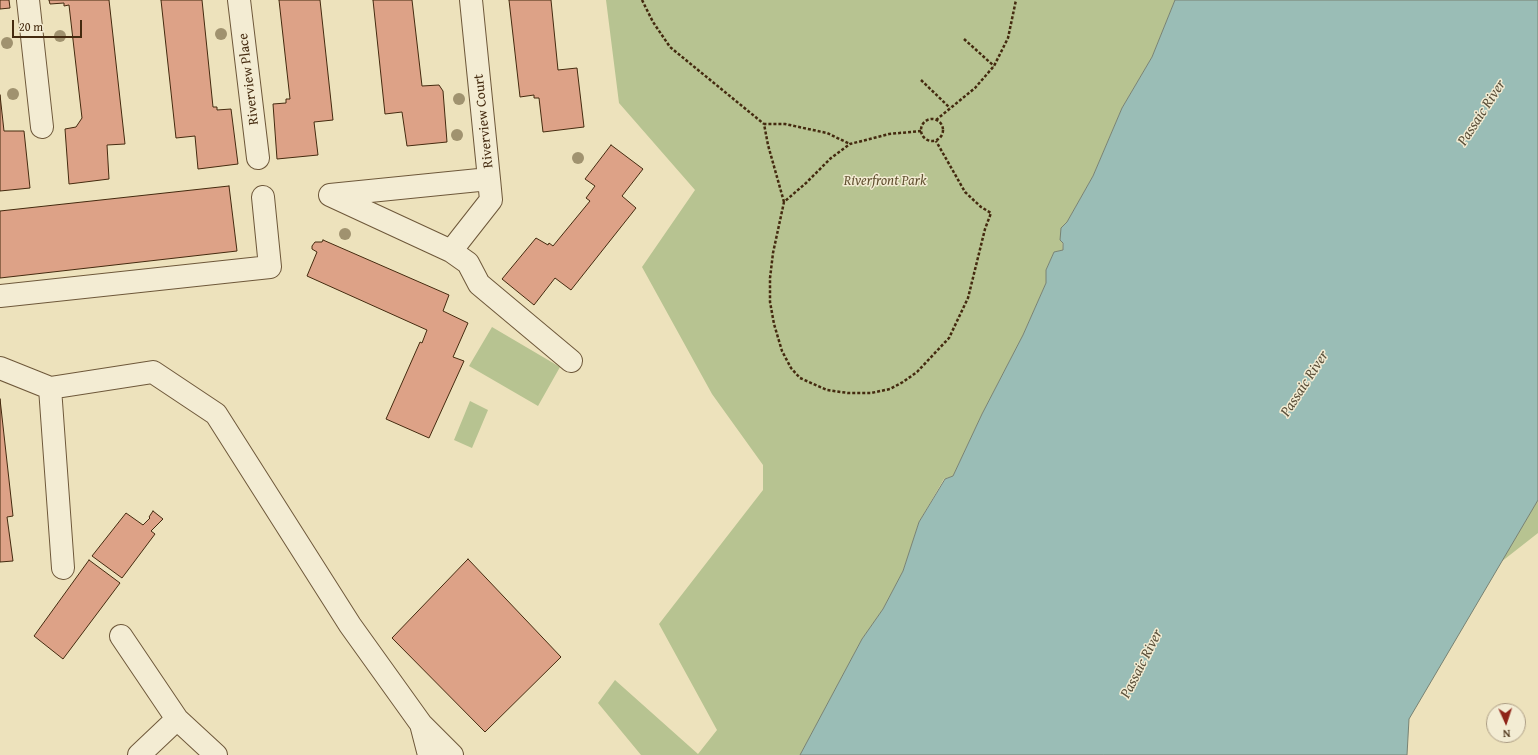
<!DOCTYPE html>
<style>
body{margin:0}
#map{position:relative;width:1538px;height:755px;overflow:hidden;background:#ede2bc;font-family:"Gentium Book Plus",serif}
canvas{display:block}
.north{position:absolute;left:1486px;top:703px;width:40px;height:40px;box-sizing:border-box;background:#f3ecd3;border:1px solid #ad9e85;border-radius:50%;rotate:177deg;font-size:11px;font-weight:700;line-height:16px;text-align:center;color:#442a0f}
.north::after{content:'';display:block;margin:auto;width:14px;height:18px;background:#8f2418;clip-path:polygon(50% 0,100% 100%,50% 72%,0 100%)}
.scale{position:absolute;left:12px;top:20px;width:70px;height:18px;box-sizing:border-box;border:2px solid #442a0f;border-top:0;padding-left:5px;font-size:12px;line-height:14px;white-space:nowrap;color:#442a0f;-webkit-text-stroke:3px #f3ecd3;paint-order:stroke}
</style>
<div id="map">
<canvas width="1538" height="755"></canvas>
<div class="north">N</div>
<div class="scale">20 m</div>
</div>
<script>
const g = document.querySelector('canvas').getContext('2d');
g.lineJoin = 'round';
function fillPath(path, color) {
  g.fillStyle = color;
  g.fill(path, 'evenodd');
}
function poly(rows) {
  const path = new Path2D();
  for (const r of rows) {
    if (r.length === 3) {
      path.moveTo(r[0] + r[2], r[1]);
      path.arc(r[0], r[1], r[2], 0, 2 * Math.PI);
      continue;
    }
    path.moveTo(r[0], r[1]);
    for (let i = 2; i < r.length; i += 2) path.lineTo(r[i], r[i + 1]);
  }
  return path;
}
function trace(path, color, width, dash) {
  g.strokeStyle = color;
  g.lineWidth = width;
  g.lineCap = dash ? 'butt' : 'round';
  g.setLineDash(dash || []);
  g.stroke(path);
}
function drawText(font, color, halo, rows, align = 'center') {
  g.font = font + ' "Gentium Book Plus",serif';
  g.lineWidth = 3;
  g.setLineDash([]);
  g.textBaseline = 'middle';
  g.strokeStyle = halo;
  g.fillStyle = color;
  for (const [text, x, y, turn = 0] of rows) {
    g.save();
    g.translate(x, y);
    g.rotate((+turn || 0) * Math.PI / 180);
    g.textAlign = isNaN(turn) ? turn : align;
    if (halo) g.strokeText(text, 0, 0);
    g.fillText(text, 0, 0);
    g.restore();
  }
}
const green = poly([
 [606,0,1175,0,1152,57,1122,108,1093,176,1067,222,1061,228,1063,250,1054,252,1046,270,1046,283,1023,335,982,414,953,476,944,479,919,522,903,571,883,609,862,639,800,755,641,755,598,703,615,680,698,754,717,730,659,624,763,490,763,465,712,394,642,267,695,190,619,103],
 [492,327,560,367,538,406,469,366],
 [470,401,488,410,472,448,454,440],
 [1538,500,1538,533,1501,562]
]);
const water = poly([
 [1175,0,1538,0,1538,500,1409,719,1407,755,800,755,862,639,883,609,903,571,919,522,945,479,953,476,982,414,1023,335,1046,283,1046,270,1054,252,1063,250,1063,243,1060,240,1061,228,1067,222,1093,176,1122,108,1152,57,1175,0]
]);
const building = poly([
 [0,0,9,0,10,8,0,9,0,0],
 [49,0,109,0,125,144,107,145,109,179,69,184,65,129,76,127,82,118,69,5,64,6,64,3,50,4,49,0],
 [161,0,202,0,213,107,217,107,217,110,231,109,238,164,198,169,195,136,176,138,161,0],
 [279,0,320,0,333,120,314,122,318,155,277,159,273,104,286,103,286,99,290,99,279,0],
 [373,0,412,0,422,86,439,85,443,91,447,142,407,146,402,112,385,114,373,0],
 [509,0,551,0,558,70,577,68,584,127,543,132,539,98,534,98,534,95,520,97,509,0],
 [0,95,4,131,24,131,30,188,0,191,0,95],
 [611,145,643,169,622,196,636,208,571,290,555,278,534,305,502,279,536,238,548,245,549,243,553,246,590,201,586,198,595,186,585,179,611,145],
 [229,186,237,251,0,278,0,211,229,186],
 [323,240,449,295,443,311,468,323,453,357,464,361,429,438,386,419,420,342,422,343,427,330,307,276,317,252,312,249,312,246,315,242,322,242,323,240],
 [0,399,13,516,7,517,13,561,0,562,0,399],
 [153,511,163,519,151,531,155,534,122,578,92,556,126,513,143,525,150,518,149,517,153,511],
 [468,559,561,657,485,732,392,638,468,559],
 [89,560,120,583,63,659,34,636,89,560]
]);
const path = poly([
 [642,0,653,22,670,47,764,124],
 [964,39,994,66],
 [921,80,950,108],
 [932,130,11],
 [936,120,975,88,994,66,1008,38,1016,0],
 [921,131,889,134,850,144,831,158,806,183,784,202,773,253,770,278,770,302,774,324,782,351,791,368,800,378,827,390,848,393,871,393,890,389,903,382,917,372,949,338,968,298,985,229,991,213,981,207,965,192,936,141],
 [784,202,768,145,764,124,785,124,827,133,850,144]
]);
const minor = poly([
 [28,0,42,127],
 [239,0,258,158],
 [330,195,489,179,471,0],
 [330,195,451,251,491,200,489,179],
 [451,251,468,263,479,284,571,361],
 [0,296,270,267,263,197],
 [0,368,50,388],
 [63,568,50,388,153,372,216,414,350,625,421,724,429,755],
 [121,636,177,719,216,755],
 [422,725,452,755],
 [139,755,177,719]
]);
const trees = [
 [221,34],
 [60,36],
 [7,43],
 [13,94],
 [459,99],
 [457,135],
 [578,158],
 [345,234]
];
const streetNames = [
 ["Riverview Place",249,79,-97],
 ["Riverview Court",484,121,-96]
];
const parkNames = [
 ["Riverfront Park",885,181]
];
const waterNames = [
 ["Passaic River",1482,113,-57],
 ["Passaic River",1305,384,-57],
 ["Passaic River",1142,664,-63]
];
fillPath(green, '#b7c391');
fillPath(water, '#9abdb6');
trace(water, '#788273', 1);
fillPath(building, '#dda287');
trace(building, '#442a0f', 1);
trace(minor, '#6e583a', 24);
trace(path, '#442a0f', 2.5, [3, 2]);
trace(minor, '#f3ecd3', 22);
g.fillStyle = '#a0926f';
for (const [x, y] of trees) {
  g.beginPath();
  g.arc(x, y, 6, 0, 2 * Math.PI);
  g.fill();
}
drawText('14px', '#442a0f', '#f3ecd3', streetNames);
drawText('italic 14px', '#615030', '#f3ecd3', parkNames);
drawText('italic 15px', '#5a4f39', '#f3ecd3', waterNames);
</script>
